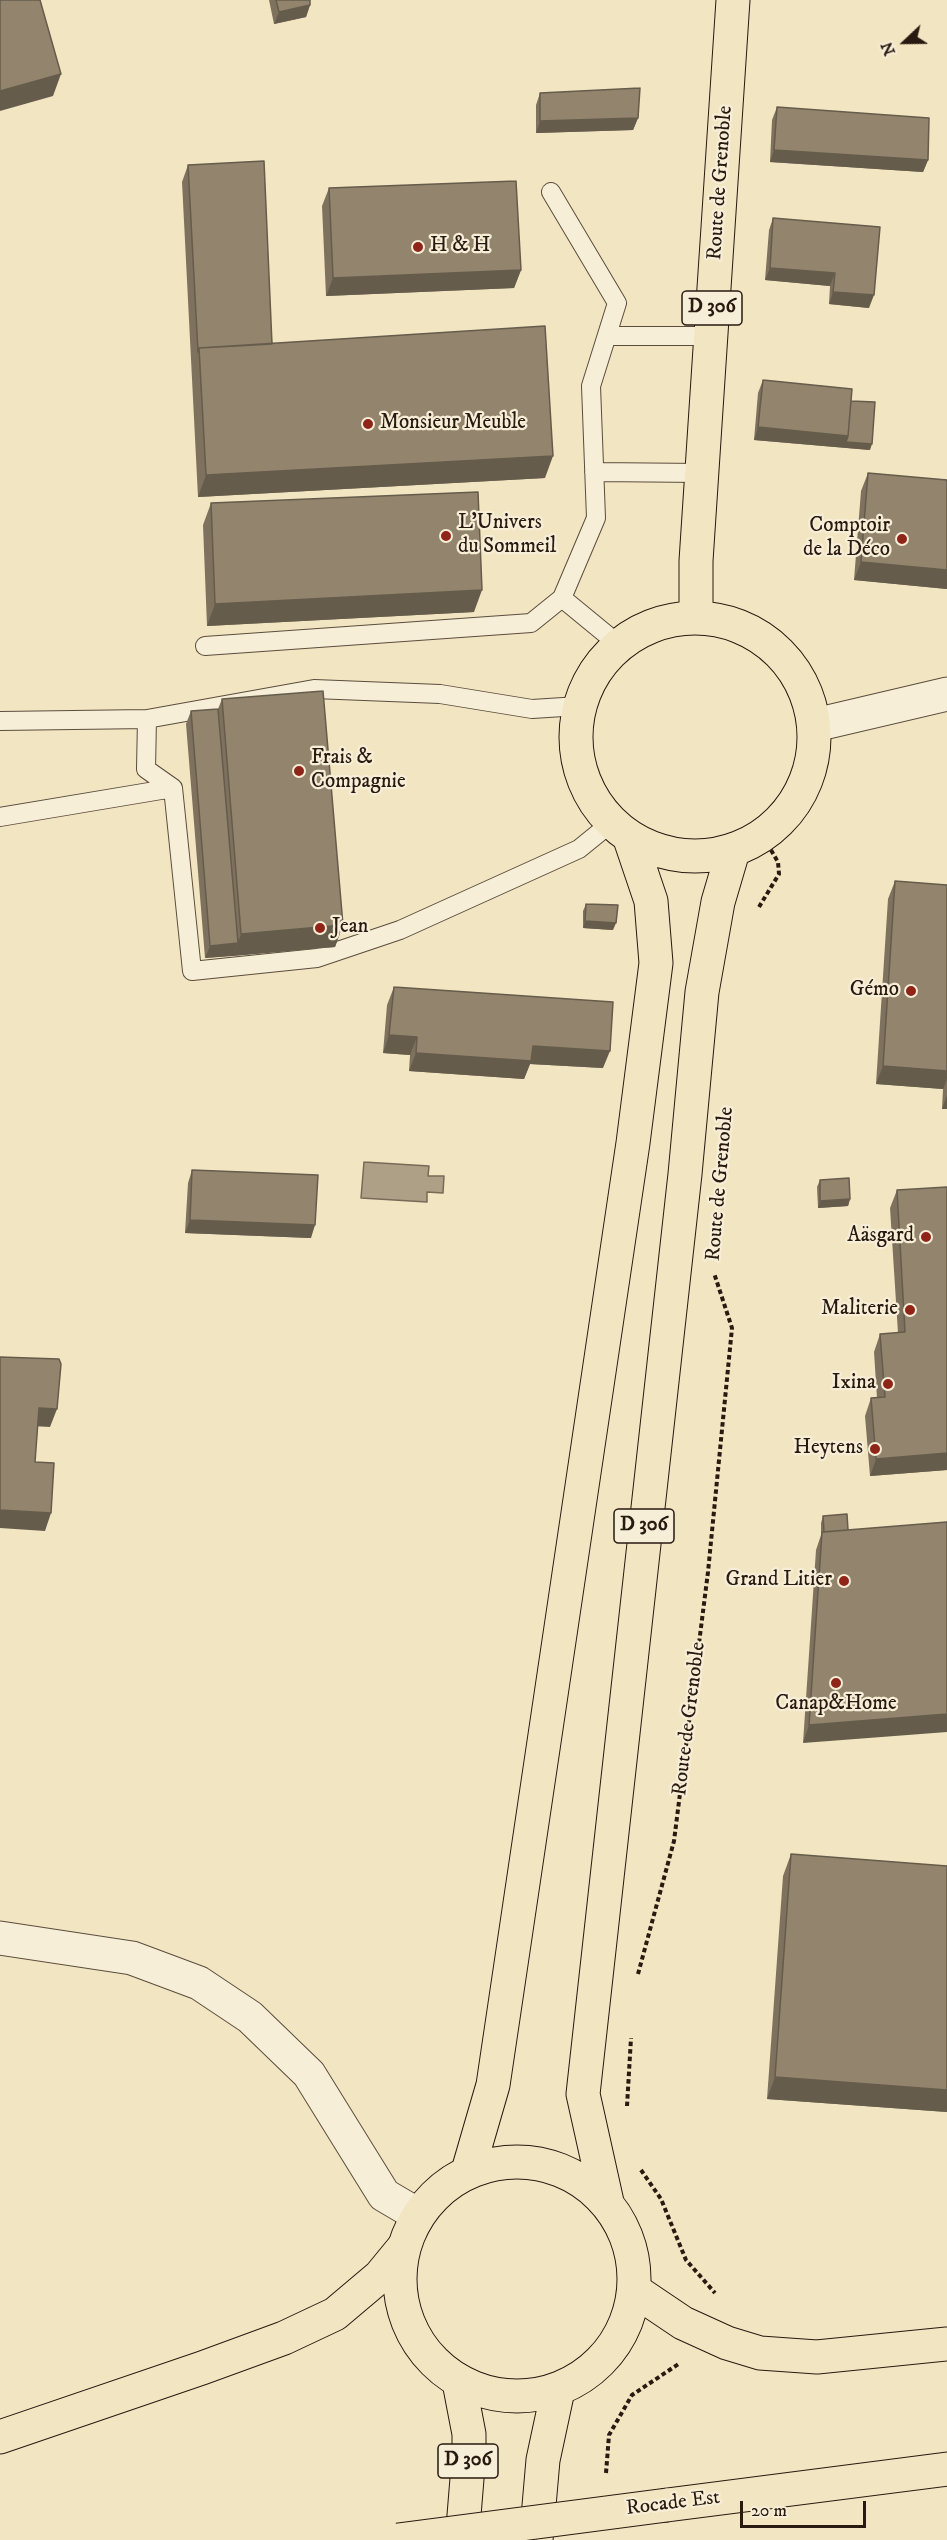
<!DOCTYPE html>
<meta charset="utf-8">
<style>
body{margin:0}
#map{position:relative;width:947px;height:2540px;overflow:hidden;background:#f2e5c2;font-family:"IM FELL DW Pica",serif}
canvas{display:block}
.north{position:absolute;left:875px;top:12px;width:60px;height:60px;-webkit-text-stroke:4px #f7eed7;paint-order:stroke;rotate:248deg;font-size:16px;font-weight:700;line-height:24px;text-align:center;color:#291a11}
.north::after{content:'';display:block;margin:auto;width:21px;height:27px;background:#291a11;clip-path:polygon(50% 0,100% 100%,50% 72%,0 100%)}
.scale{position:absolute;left:740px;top:2501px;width:126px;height:27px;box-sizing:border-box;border:3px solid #291a11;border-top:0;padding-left:8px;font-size:18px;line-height:21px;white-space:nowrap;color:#291a11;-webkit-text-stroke:4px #f7eed7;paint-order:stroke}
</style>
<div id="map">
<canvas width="947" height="2540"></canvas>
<div class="north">N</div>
<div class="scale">20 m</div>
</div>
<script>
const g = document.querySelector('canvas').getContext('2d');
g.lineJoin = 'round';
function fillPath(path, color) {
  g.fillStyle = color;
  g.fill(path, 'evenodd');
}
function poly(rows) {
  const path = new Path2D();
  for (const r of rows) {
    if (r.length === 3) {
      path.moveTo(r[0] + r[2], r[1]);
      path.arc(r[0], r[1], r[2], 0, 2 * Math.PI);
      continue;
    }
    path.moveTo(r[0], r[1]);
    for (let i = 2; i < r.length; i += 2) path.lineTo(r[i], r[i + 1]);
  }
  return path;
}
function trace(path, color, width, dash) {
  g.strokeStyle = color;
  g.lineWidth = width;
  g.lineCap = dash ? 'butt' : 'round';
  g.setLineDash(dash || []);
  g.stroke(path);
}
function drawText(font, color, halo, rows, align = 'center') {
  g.font = font + ' "IM FELL DW Pica",serif';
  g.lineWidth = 4.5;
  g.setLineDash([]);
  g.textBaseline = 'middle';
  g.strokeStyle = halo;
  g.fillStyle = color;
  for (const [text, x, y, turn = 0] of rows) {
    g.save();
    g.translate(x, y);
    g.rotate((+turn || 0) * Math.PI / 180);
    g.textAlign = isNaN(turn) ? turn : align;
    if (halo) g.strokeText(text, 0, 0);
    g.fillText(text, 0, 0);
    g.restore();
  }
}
const water = poly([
 [364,1162,429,1166,428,1176,444,1176,443,1193,427,1192,427,1202,361,1198,364,1162]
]);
const path = poly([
 [759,907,779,874,778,862,771,850],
 [638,1974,674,1841,708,1572,732,1328,714,1273],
 [627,2106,631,2038],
 [641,2170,661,2199,686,2260,715,2293],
 [606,2473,609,2435,632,2395,680,2363]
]);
const service = poly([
 [607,336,710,336],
 [594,472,702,473],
 [562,598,618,644],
 [205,646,531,623,562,598,596,518,591,386,617,303,551,192],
 [147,719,146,769,173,788],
 [0,721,147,719,314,689,440,694,532,709,579,706],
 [0,817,173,788,192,971,317,958,400,930,579,849,611,823]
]);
const minor = poly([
 [815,725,947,694],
 [0,1938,132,1958,199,1983,250,2017,309,2074,384,2195,418,2215]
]);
const primary = poly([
 [696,617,696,561,733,0],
 [695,737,119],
 [517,2279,117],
 [468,2171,493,2085,633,1143,656,963,651,901,630,839],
 [607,2202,583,2094,685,1174,702,992,718,902,733,851],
 [459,2382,469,2434,469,2454,462,2540],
 [536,2540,543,2460,558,2390]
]);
const trunk = poly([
 [637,2292,683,2323,727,2343,760,2353,817,2357,947,2344],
 [0,2437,202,2368,284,2338,335,2314,380,2276,403,2248],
 [667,2505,947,2469]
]);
const trunkBridge = poly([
 [398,2540,667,2505]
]);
const wall = poly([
 [269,0,310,0,310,5,306,17,274,24],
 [540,93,638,118,633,130,536,133,536,105],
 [777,107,928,160,923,172,770,162,772,120],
 [188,165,272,344,545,478,198,497,182,182],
 [329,188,521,270,514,288,326,296,322,206],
 [773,218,869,308,829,304,830,286,765,280,769,230],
 [763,380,851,401,870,450,754,440,758,393],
 [868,473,947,480,947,589,854,580,861,491],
 [211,503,474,612,207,626,203,525],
 [222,699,343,925,335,947,205,958,186,724,191,711,218,709],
 [895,881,947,885,947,1109,942,1109,943,1089,876,1084,888,899],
 [586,904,613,930,583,928,583,911],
 [394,987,603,1068,530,1064,524,1079,409,1071,410,1055,383,1053,387,1005],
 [192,1170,311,1238,185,1233,188,1183],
 [820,1180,850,1199,848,1206,818,1208,817,1187],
 [897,1190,947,1470,870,1476,865,1416,871,1398,877,1398,874,1352,880,1334,898,1333,890,1208],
 [823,1516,848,1530,947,1522,803,1743,816,1550,821,1535,821,1523],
 [791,1854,947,1866,947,2112,767,2099,783,1876]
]);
const shadedWall = poly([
 [310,5,306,17,274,24,279,12],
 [61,74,53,96,0,111,0,91],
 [638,118,633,130,536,133,540,121],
 [774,150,928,160,923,172,770,162],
 [770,268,835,273,830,286,765,280],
 [521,270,514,288,326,296,333,278],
 [833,292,874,295,869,308,829,304],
 [758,427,848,436,872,444,870,450,754,440],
 [553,456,545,478,198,497,206,475],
 [861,562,947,570,947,589,854,580],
 [482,590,474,612,207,626,215,604],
 [585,921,616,923,613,930,583,928],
 [343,925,335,947,233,956,241,934],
 [238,943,233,956,205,958,210,946],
 [389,1035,417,1037,410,1055,383,1053],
 [533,1046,610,1051,603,1068,530,1064,524,1079,409,1071,416,1053],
 [883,1066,947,1071,947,1079,943,1089,876,1084],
 [947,1095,947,1109,942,1109],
 [850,1199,848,1206,818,1208,820,1201],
 [190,1220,315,1225,311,1238,185,1233],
 [39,1408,57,1409,50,1427,32,1426],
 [947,1453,947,1470,870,1476,876,1459],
 [0,1510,51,1513,45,1531,0,1528],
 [947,1714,947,1732,803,1743,809,1725],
 [775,2077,947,2090,947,2112,767,2099]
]);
const building = poly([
 [0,0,40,0,61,74,0,91,0,0],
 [276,0,310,0,310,5,279,12,276,0],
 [640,88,638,118,540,121,540,93,640,88],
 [777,107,929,118,928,160,774,150,777,107],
 [264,161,272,344,199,348,198,352,188,165,264,161],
 [516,181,521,270,333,278,329,188,516,181],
 [773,218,880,227,874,295,833,292,835,273,770,268,773,218],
 [545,326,553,456,206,475,199,348,545,326],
 [763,380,852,389,848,436,758,427,763,380],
 [851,401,875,402,872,444,846,442,848,436,851,401],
 [868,473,947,480,947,570,861,562,868,473],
 [478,492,482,590,215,604,211,503,478,492],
 [323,691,343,925,241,934,222,699,323,691],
 [218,709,238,943,210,946,191,711,218,709],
 [895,881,947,885,947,1071,883,1066,895,881],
 [586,904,618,905,616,923,585,921,586,904],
 [394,987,613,1002,610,1051,533,1046,531,1061,416,1053,417,1037,389,1035,394,987],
 [192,1170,318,1175,315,1225,190,1220,192,1170],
 [849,1178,850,1199,820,1201,820,1180,849,1178],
 [947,1187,947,1453,876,1459,871,1398,885,1397,880,1334,905,1332,897,1190,947,1187],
 [0,1357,59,1359,61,1364,57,1409,39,1408,35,1462,54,1463,51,1513,0,1510,0,1357],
 [847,1514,848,1530,824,1532,823,1516,847,1514],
 [947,1522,947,1714,809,1725,822,1532,947,1522],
 [791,1854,947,1866,947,2090,775,2077,791,1854]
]);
const markers = [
 [418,247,6,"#8f2418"],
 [368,424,6,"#8f2418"],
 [446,536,6,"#8f2418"],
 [902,539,6,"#8f2418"],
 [299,771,6,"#8f2418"],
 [320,928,6,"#8f2418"],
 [911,991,6,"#8f2418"],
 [926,1237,6,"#8f2418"],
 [910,1310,6,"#8f2418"],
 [888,1384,6,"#8f2418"],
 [875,1449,6,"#8f2418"],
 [844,1581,6,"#8f2418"],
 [836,1683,6,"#8f2418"]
];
const shields = [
 [712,308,60],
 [644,1526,60],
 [468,2461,60]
];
const shieldNames = [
 ["D 306",712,308],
 ["D 306",644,1526],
 ["D 306",468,2461]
];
const streetNames = [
 ["Route de Grenoble",721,183,-86],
 ["Route de Grenoble",721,1184,-85],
 ["Route de Grenoble",690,1719,-83],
 ["Rocade Est",673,2504,-7]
];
const poiNames = [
 ["H & H",430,247,"left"],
 ["Monsieur Meuble",380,424,"left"],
 ["L'Univers",458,524,"left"],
 ["du Sommeil",458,548,"left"],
 ["Comptoir",890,527],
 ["de la Déco",890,551],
 ["Frais &",311,759,"left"],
 ["Compagnie",311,783,"left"],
 ["Jean",332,928,"left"],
 ["Gémo",899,991],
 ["Aäsgard",914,1237],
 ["Maliterie",898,1310],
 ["Ixina",876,1384],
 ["Heytens",863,1449],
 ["Grand Litier",832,1581],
 ["Canap&Home",836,1705,"center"]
];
fillPath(water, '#aea086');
trace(water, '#796a57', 1.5);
trace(service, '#5b4d3d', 20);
trace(minor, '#5b4d3d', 35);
trace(primary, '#291a11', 35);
trace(trunk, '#291a11', 35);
trace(path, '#291a11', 4, [4.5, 3]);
trace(service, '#f7eed7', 18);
trace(minor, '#f7eed7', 33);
trace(primary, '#f2e5c2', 33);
trace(trunk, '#f2e5c2', 33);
trace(trunkBridge, '#291a11', 35, []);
trace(trunkBridge, '#f2e5c2', 33);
fillPath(wall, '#7e725e');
fillPath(shadedWall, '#665c4c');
fillPath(building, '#92846d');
trace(building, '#665c4c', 1.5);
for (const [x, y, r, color] of markers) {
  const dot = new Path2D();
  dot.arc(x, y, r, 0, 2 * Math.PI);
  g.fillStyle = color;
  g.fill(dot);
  trace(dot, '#f7eed7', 2);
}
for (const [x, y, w] of shields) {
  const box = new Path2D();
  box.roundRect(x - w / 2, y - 17, w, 34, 4.5);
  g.fillStyle = '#f7eed7';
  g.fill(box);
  trace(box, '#291a11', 1.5);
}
drawText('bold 20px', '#291a11', null, shieldNames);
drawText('21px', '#291a11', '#f7eed7', streetNames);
drawText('21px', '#291a11', '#f7eed7', poiNames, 'right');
</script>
